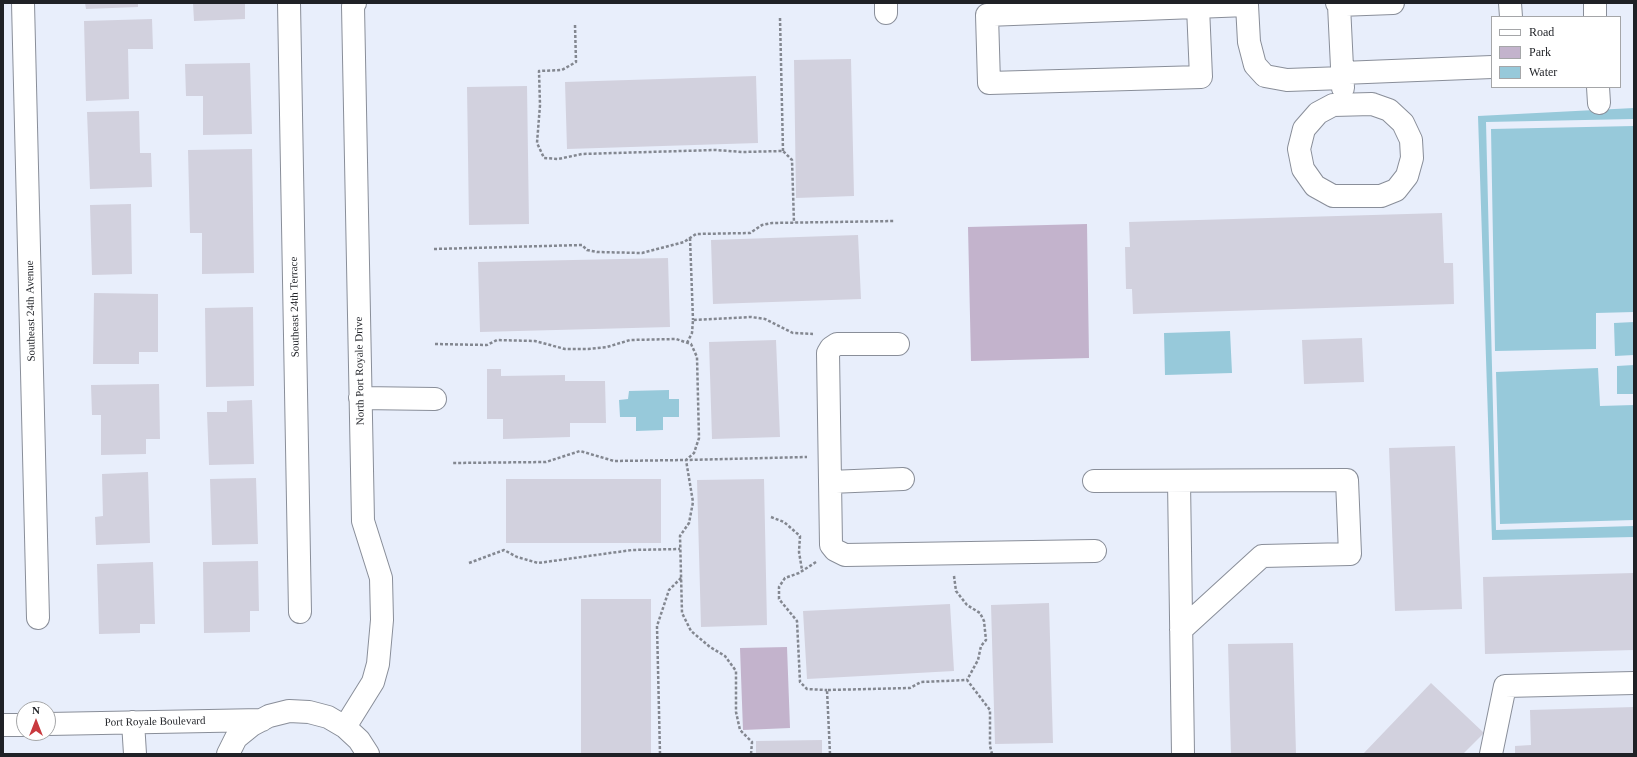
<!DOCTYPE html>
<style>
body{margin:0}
#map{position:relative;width:1637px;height:757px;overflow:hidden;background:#e8eefb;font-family:"Times New Roman",serif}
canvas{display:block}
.frame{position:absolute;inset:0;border:4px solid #1f2126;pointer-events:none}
.legend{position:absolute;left:1491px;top:16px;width:130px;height:72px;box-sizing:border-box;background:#fff;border:1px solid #a5a6a8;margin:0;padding:5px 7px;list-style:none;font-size:12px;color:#1f2126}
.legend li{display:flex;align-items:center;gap:8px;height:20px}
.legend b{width:20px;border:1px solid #a5a6a8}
.north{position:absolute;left:16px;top:701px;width:40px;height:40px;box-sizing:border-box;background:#fff;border:1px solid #a5a6a8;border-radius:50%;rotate:0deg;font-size:11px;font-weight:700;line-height:16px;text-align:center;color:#1f2126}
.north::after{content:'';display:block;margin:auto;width:14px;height:18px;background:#c9393e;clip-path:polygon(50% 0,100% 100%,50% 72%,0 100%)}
</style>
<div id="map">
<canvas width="1637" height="757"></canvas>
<div class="frame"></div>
<ul class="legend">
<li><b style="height:5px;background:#fff"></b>Road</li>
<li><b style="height:11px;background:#c3b3cc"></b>Park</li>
<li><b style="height:11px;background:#97c9da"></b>Water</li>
</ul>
<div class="north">N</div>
</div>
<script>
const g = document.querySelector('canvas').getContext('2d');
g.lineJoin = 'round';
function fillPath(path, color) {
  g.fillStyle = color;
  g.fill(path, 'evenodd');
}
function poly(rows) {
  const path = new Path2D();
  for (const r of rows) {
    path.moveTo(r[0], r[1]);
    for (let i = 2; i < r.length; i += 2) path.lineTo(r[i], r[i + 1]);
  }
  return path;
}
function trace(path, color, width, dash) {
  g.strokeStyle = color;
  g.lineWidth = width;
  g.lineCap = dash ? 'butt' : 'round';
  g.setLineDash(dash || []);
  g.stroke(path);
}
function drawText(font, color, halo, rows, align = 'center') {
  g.font = font + ' "Times New Roman",serif';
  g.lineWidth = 4;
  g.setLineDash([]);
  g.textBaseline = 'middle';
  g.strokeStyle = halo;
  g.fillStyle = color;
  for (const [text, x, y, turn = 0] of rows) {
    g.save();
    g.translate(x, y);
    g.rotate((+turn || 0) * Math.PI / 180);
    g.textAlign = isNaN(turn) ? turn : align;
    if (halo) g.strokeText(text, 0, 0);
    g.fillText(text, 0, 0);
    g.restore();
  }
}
const green = poly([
 [1087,224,1089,358,971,361,968,227],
 [787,647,790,728,743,730,740,648]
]);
const water = poly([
 [1634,108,1634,537,1492,540,1478,116],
 [1230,331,1232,373,1165,375,1164,333],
 [669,390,669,399,679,399,679,417,663,417,663,430,636,431,636,417,620,417,619,400,628,399,629,391]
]);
const pier = poly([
 [1634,119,1634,126,1491,129,1495,351,1596,349,1596,313,1634,312,1634,322,1614,323,1615,356,1634,355,1634,365,1617,366,1617,394,1634,394,1634,405,1600,406,1598,368,1496,372,1500,524,1634,520,1634,526,1496,530,1486,122]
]);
const building = poly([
 [85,3,138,3,138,7,86,9],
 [193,3,245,3,245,19,194,21],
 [152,19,153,49,128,49,129,99,86,101,84,21],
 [851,59,854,196,796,198,794,60],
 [250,63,252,134,203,135,203,96,186,96,185,64],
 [756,76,758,143,567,149,565,82],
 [527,86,529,224,469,225,467,87],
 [139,111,140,153,151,153,152,187,90,189,87,112],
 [252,149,254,273,202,274,202,233,190,233,188,150],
 [131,204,132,274,92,275,90,205],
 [1442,213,1444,263,1453,263,1454,304,1133,314,1132,289,1126,289,1125,247,1130,247,1129,222],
 [858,235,861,299,713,304,711,240],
 [668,258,670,327,480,332,478,262],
 [94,293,158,294,158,352,139,352,139,364,93,364],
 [253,307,254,386,206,387,205,308],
 [1362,338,1364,382,1304,384,1302,340],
 [776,340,780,437,712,439,709,342],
 [487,369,501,369,501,376,565,375,565,381,605,381,606,423,570,423,570,437,503,439,503,419,487,419],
 [159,384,160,439,146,439,146,454,101,455,101,415,92,415,91,385],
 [252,400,254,464,209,465,207,412,227,412,227,401],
 [1455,446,1462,609,1395,611,1389,448],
 [148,472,150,543,96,545,95,517,103,516,102,474],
 [256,478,258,544,212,545,210,479],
 [506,479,661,479,661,543,506,543],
 [764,479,767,625,701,627,697,480],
 [258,561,259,611,250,611,250,632,204,633,203,562],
 [153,562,155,624,140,624,140,633,99,634,97,564],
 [1634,573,1634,650,1485,654,1483,577],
 [581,599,651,599,651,754,581,754],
 [1049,603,1053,743,995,744,991,605],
 [950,604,954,671,807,679,803,611],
 [1293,643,1296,754,1231,754,1228,644],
 [1431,683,1484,733,1463,754,1363,754],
 [1634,707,1634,754,1515,754,1515,746,1531,745,1530,710],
 [822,740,822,754,756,754,756,741]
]);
const path = poly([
 [780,18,783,151],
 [575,25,576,62,562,70,539,71,540,105,537,143,544,158,558,159,582,154,715,150,743,152,783,151,792,160,794,223],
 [690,238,693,320],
 [434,249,582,245,587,250,597,252,642,253,684,242,696,234,750,233,762,225,772,223,894,221],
 [687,343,692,333,693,320,751,317,765,319,793,333,813,334],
 [435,344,487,345,497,340,535,341,565,349,588,349,607,347,630,340,676,339,691,344,697,357,699,438,694,453,686,460,614,461,580,451,546,462,453,463],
 [771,517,784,522,800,536,799,552,802,570],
 [816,562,799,573,785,578,779,587,779,599,797,621,800,682,807,689,827,690],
 [469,563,504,550,517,557,538,563,632,550,680,549],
 [954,576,956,591,967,605,980,613,984,621,986,640,981,646,978,660,967,680],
 [660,754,657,626,669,590,681,578],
 [751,754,752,742,740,730,736,712,736,671,725,656,710,647,691,631,682,613,680,536,689,523,693,502,686,460,807,457],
 [830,754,827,690,910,688,921,682,967,680,990,710,990,746,992,754]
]);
const minor = poly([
 [23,3,38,618],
 [289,3,300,612],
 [886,3,886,13],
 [1337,3,1339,5,1393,3],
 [1340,3,1339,5,1343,88],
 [1510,3,1511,17],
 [1595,3,1595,17],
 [1198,7,1201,77,989,83,987,15,1247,5,1249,42,1255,65,1265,76,1287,80,1343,78],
 [1342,73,1492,67],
 [1598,87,1599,103],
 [1372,104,1389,110,1403,123,1411,140,1412,158,1407,176,1396,190,1381,196,1333,196,1315,186,1303,169,1299,149,1304,129,1318,113,1333,105,1372,104],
 [898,344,837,344,831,348,828,353,831,545,835,550,845,555,1095,551],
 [360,398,435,399],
 [1094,481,1347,480,1350,554,1262,556,1181,630],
 [1179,481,1183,754],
 [830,482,903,479],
 [133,722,135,754],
 [48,724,262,720],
 [3,725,24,725],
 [345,727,373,682,378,664,382,620,381,578,363,521,353,6,355,3],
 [228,754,236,738,252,725,269,716,289,711,309,712,328,717,345,727,359,740,368,754],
 [1491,754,1505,686,1634,683]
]);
const streetNames = [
 ["Southeast 24th Terrace",295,307,-91],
 ["Southeast 24th Avenue",31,311,-91],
 ["North Port Royale Drive",360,371,-91],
 ["Port Royale Boulevard",155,722,-1]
];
fillPath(green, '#c3b3cc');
fillPath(water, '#97c9da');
fillPath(pier, '#e8eefb');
fillPath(building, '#d2d1de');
trace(minor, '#898e99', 24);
trace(path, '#838790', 2.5, [3, 2]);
trace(minor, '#fff', 22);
drawText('11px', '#1f2126', '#fff', streetNames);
</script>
